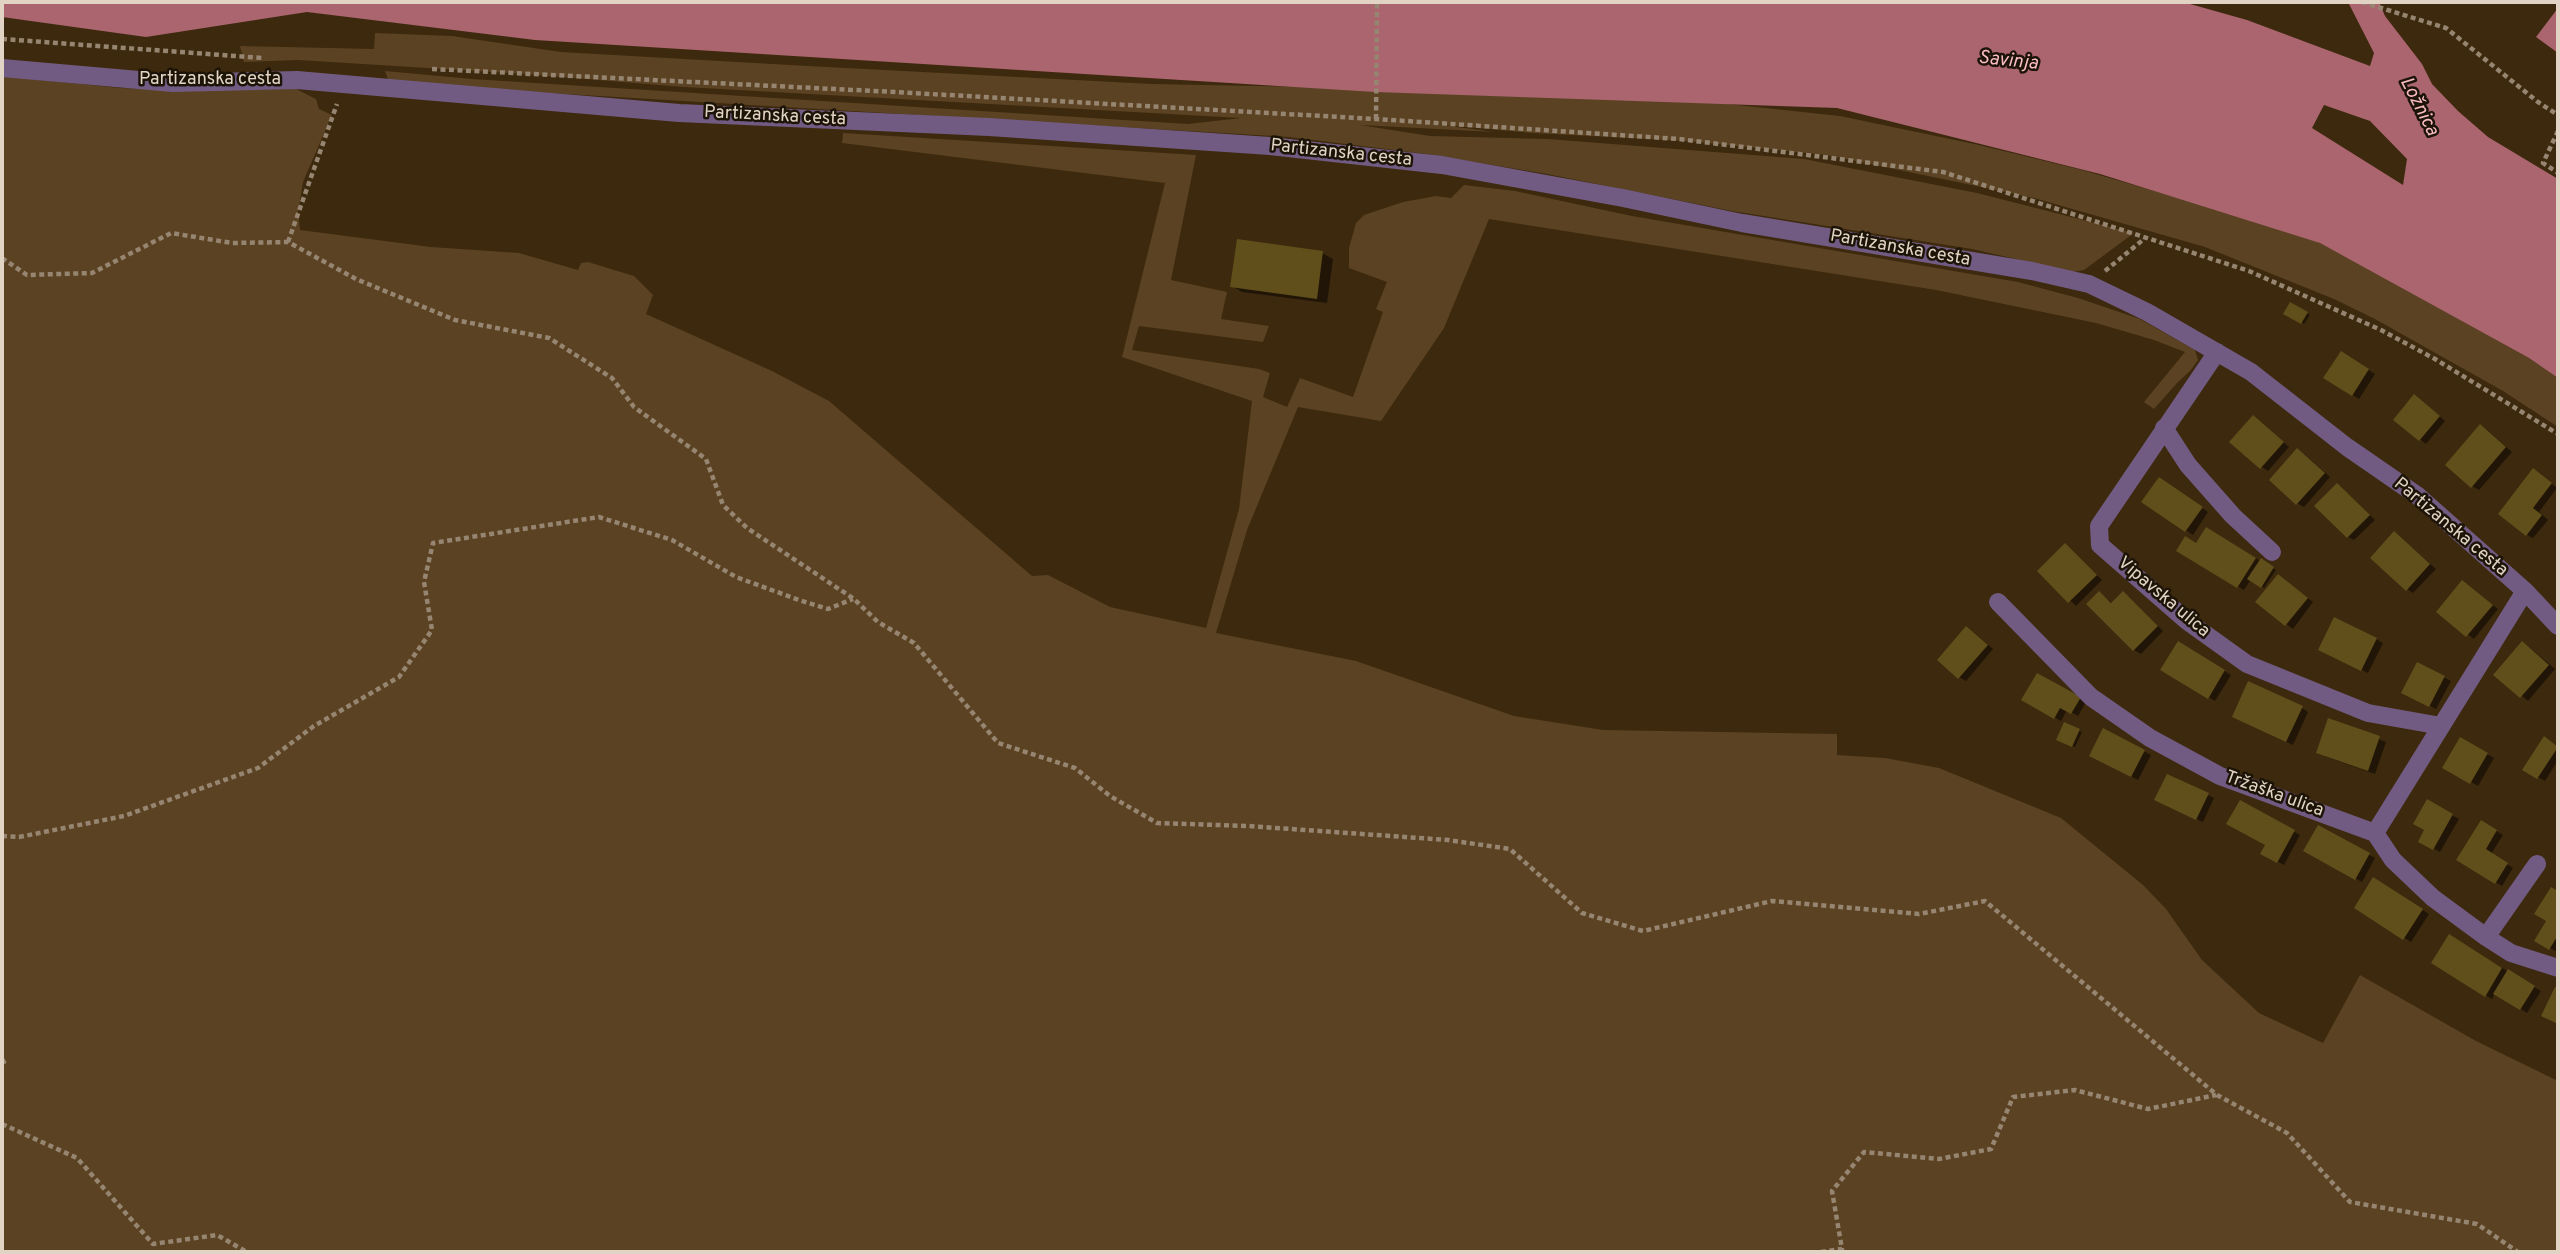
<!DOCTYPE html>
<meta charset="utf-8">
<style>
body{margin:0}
#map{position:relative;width:2560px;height:1254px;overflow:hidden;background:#3d290d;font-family:Overpass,sans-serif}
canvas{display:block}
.frame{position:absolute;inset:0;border:4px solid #e2d4c5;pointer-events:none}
</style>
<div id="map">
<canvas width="2560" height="1254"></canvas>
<div class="frame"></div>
</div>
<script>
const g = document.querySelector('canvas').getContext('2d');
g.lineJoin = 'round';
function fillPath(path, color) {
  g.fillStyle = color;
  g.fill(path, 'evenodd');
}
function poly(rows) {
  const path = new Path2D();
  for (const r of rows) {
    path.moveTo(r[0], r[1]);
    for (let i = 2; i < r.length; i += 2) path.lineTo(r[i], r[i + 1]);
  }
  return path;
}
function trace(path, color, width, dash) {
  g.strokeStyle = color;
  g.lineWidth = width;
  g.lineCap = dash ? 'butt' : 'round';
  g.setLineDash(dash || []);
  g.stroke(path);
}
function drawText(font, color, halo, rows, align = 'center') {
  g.font = font + ' Overpass,sans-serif';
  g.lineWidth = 5;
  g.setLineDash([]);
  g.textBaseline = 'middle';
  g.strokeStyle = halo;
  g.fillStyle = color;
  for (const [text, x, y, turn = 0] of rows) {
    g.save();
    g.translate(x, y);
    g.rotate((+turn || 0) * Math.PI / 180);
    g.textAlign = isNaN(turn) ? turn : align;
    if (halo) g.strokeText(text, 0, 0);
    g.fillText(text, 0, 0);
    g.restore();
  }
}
const green = poly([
 [375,33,452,36,561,52,808,66,1152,84,1311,87,1690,100,1840,116,1979,145,2082,170,2220,210,2314,240,2373,270,2395,284,2529,358,2558,378,2558,427,2503,391,2375,319,2334,299,2205,247,2034,198,1827,155,1687,141,1533,133,1433,124,1495,132,1360,125,1430,136,1548,139,1804,159,1977,193,2134,233,2084,270,2073,272,1972,249,1732,211,1547,174,1427,154,1289,137,448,87,389,82,385,71,472,79,1188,124,1241,118,684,87,525,74,298,60,244,62,240,46,374,49],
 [2,76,120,88,174,90,296,89,316,99,319,109,332,115,303,182,298,212,300,230,431,247,519,253,578,270,581,263,588,262,634,276,653,295,646,314,772,371,829,401,1032,576,1048,575,1110,607,1206,628,1239,509,1252,401,1122,357,1165,183,842,143,843,133,1196,155,1171,280,1227,292,1221,319,1269,326,1263,342,1139,326,1132,350,1259,369,1270,373,1263,397,1287,407,1300,378,1353,397,1383,312,1376,309,1387,282,1349,268,1349,248,1356,223,1364,215,1403,202,1436,196,1451,198,1464,185,1515,191,1632,216,2018,282,2078,298,2140,319,2195,350,2198,360,2190,371,2177,383,2154,409,2144,402,2185,352,2154,340,2096,323,1936,290,1489,219,1444,328,1381,421,1298,407,1247,530,1216,633,1356,661,1514,716,1603,730,1837,734,1837,755,1885,758,1939,768,2061,818,2143,885,2166,909,2202,960,2259,1013,2323,1043,2360,975,2476,1041,2558,1081,2558,1252,2,1252]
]);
const water = poly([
 [2,2,2183,2,2247,20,2370,66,2374,53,2348,2,2379,2,2385,16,2422,64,2432,84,2458,111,2488,137,2558,179,2558,378,2529,358,2320,243,2100,174,1837,108,1375,92,535,40,307,12,146,37,2,17],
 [2324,105,2370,121,2407,159,2403,185,2312,128],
 [2558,8,2558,53,2536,37]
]);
const shadow = poly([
 [1322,253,1333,259,1327,303,1242,292,1232,286],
 [2291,304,2310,315,2304,324,2285,313],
 [2341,353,2375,374,2359,399,2325,378],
 [2420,400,2445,421,2426,444,2395,419],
 [2259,421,2289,447,2268,471,2262,467],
 [2487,430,2512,452,2479,490,2472,486],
 [2304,454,2330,477,2304,507,2297,503],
 [2540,474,2557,488,2539,512,2548,520,2533,538,2527,535],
 [2166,483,2208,512,2193,535,2144,501],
 [2337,485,2375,520,2354,540,2348,537],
 [2207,530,2276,570,2264,588,2251,579,2244,590,2178,550,2197,545],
 [2394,533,2436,569,2413,593,2407,589],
 [2065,545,2102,580,2076,606,2039,571],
 [2284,580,2313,602,2293,629,2257,602],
 [2463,582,2498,609,2474,639,2438,612],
 [2100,593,2113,604,2123,593,2129,597,2163,631,2141,654,2134,650,2088,604],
 [1973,632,1993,649,1966,681,1959,677],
 [2376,639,2383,643,2368,673,2327,653],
 [2179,643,2231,675,2215,701,2163,670],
 [2529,647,2555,669,2528,701,2496,674],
 [2418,664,2451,681,2436,709,2403,692],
 [2037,675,2086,702,2078,716,2067,710,2061,721,2024,700],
 [2302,708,2308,712,2293,745,2241,720],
 [2329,720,2386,742,2375,774,2324,756],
 [2065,724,2082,732,2075,747,2058,739],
 [2104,730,2151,755,2138,780,2091,755],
 [2544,738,2558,747,2558,760,2545,781,2524,769],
 [2461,739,2494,758,2478,786,2445,767],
 [2208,795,2214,798,2203,822,2163,803],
 [2428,802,2459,819,2440,852,2420,841,2426,830],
 [2240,803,2300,835,2284,865,2263,854,2267,845],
 [2481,822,2503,835,2491,854,2513,868,2502,886,2458,859],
 [2318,827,2375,858,2362,882,2306,851],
 [2374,879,2429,914,2411,942,2356,907],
 [2551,889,2558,893,2557,952,2536,940,2548,920],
 [2450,937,2541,991,2527,1013,2495,993,2492,999,2434,962]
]);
const building = poly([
 [1237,239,1323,251,1317,299,1230,287],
 [2290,302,2308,312,2301,324,2283,314],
 [2341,351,2369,369,2352,396,2323,378],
 [2414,394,2440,416,2419,441,2393,420],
 [2253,415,2284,442,2260,469,2229,442],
 [2480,424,2506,447,2471,488,2445,465],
 [2297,448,2325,473,2296,505,2269,480],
 [2533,468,2552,483,2533,508,2542,515,2526,536,2498,514],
 [2159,477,2203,507,2185,532,2141,502],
 [2337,483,2370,515,2347,538,2314,506],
 [2206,527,2256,558,2237,588,2176,551,2185,536,2196,543],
 [2394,531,2430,564,2406,591,2370,558],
 [2065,543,2097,575,2068,603,2037,571],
 [2261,558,2274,567,2261,588,2247,579],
 [2278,574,2308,598,2285,626,2255,602],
 [2462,580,2493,605,2466,637,2436,612],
 [2099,591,2111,603,2123,591,2158,626,2133,651,2086,604],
 [2334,617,2377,638,2361,671,2318,650],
 [1966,626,1988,645,1958,679,1937,660],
 [2178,641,2225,670,2208,699,2160,670],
 [2522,641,2549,665,2520,698,2493,675],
 [2417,662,2445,676,2429,707,2401,693],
 [2037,673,2081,697,2071,714,2060,708,2054,719,2021,700],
 [2248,681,2303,706,2286,742,2232,717],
 [2328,718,2380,736,2368,771,2316,753],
 [2064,722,2080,729,2072,747,2056,740],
 [2103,728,2145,750,2131,777,2089,756],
 [2544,736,2558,747,2537,779,2522,770],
 [2460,737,2488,753,2470,784,2442,768],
 [2167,774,2209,793,2196,820,2154,800],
 [2427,799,2453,814,2433,850,2418,842,2424,830,2413,824],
 [2240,800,2295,830,2277,863,2260,854,2265,845,2226,824],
 [2481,820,2497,830,2486,849,2508,863,2495,884,2456,860],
 [2318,825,2370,853,2355,880,2303,851],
 [2373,877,2423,909,2403,940,2354,908],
 [2551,887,2558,891,2558,935,2549,950,2534,941,2546,921,2534,914],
 [2449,934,2502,968,2485,997,2431,963],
 [2508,969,2535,986,2520,1010,2493,994],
 [2555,987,2558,988,2558,1024,2541,1016]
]);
const path = poly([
 [2362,2,2446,28,2538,102,2558,115],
 [2,39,263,58],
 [432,69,895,92,1376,119,1679,139,1943,172,2249,271,2381,330,2435,359,2558,434],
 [1376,119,1377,2],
 [2558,131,2543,163,2558,173],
 [288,242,337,104],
 [2,258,27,275,92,273,171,233,232,243,288,242,356,279,455,320,549,338,612,378,634,407,706,459,723,505,747,528,854,599,878,622,914,643,998,743,1075,768,1110,796,1157,823,1248,826,1448,840,1510,849,1582,913,1643,931,1772,901,1919,914,1985,901,2217,1095,2287,1133,2350,1202,2477,1224,2518,1252],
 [2105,271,2144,239],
 [2,836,19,837,124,816,258,768,314,726,399,677,432,630,424,582,433,543,599,517,672,540,736,577,799,600,828,609,853,599],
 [2,1059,4,1062,2,1061],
 [2,1124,77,1158,153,1244,217,1235,247,1252],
 [1821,1252,1842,1249,1832,1191,1864,1152,1939,1159,1991,1149,2013,1097,2075,1090,2148,1109,2216,1095]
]);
const minor = poly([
 [2,68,173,83,297,80,679,113,989,127,1270,146,1442,165,1623,198,1742,223,2032,271,2089,284,2147,312,2251,372,2347,447,2418,496,2525,591,2558,626],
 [2217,352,2099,526,2100,545,2187,621,2247,664,2368,713,2441,726],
 [2164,428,2188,465,2233,516,2272,552],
 [1998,602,2091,697,2150,738,2220,776,2375,833,2393,860,2433,898,2486,937,2511,953,2558,968],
 [2375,833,2525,591],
 [2486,937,2537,864]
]);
const streetNames = [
 ["Partizanska cesta",210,80],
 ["Partizanska cesta",775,117,3],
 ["Partizanska cesta",1341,154,6],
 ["Partizanska cesta",1900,249,10],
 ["Partizanska cesta",2450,528,40],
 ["Vipavska ulica",2163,598,40],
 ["Tržaška ulica",2274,795,20]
];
const waterNames = [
 ["Savinja",2008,62,6],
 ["Ložnica",2418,107,63]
];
fillPath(green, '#5b4223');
fillPath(water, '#aa656f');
fillPath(shadow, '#0007');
fillPath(building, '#604f1b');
trace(path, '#968570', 4.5, [5, 3.5]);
trace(minor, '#725b83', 18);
drawText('18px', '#e2d4c5', '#1d1408', streetNames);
drawText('italic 19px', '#fabcc4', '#1d1408', waterNames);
</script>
